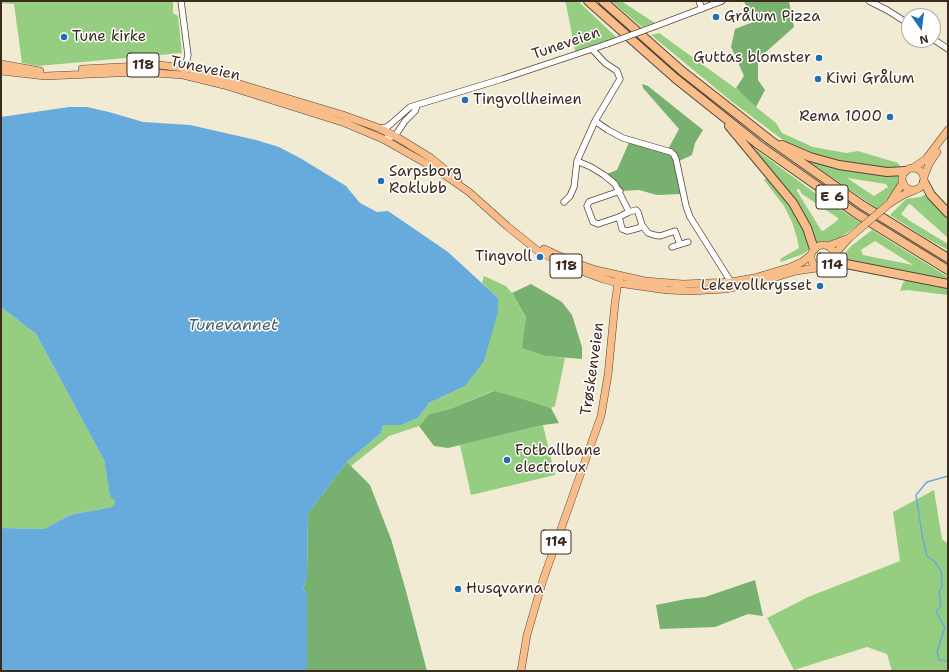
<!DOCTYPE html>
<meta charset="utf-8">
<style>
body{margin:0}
#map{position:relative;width:949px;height:672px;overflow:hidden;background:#f2ebd4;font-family:"Shantell Sans",sans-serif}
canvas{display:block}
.frame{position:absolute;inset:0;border:2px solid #3b2a1e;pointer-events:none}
.north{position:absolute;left:901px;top:8px;width:40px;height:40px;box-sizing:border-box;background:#fff;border:1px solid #b1aaa5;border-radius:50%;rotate:166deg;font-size:11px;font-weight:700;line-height:16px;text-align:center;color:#3b2a1e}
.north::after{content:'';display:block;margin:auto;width:14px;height:18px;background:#1f6fb2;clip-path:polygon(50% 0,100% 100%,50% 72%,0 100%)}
</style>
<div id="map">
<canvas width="949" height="672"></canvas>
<div class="frame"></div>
<div class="north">N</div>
</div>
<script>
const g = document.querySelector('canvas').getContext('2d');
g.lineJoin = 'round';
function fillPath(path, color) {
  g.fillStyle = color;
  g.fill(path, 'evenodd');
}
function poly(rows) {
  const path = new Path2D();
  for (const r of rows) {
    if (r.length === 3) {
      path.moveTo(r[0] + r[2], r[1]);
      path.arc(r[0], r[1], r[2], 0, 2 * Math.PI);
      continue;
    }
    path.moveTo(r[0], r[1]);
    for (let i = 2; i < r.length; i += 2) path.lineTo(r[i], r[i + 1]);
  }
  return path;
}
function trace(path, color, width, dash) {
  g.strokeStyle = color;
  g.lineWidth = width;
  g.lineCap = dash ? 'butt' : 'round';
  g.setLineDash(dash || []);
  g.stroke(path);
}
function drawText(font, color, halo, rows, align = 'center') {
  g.font = font + ' "Shantell Sans",sans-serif';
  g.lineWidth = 3;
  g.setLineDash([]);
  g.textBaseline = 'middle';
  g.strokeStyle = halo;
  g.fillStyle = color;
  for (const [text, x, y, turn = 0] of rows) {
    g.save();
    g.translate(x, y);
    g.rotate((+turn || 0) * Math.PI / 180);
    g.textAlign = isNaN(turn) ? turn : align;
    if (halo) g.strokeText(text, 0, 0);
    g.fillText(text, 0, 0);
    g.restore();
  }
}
const green = poly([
 [1,1,173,1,173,13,178,16,182,53,38,66,22,63,14,4,1,3],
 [564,1,578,1,616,37,607,44,576,55,566,4],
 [611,1,621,1,655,23,642,27],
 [659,33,742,93,756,107,776,123,782,133,813,147,846,153,858,151,898,163,901,168,890,170,857,165,818,157,801,150,783,140,731,101,651,35],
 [747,143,815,193,861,223,840,238,829,242,817,244,811,228],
 [797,189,799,189,802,194,838,218,838,220,823,231,821,230,797,191],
 [799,155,899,176,898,185,894,192,878,209],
 [847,178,886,184,888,187,874,196],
 [768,177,791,206,804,230,809,250,803,254,781,262,780,259,799,248,797,238,792,222,784,206,764,180],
 [927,194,948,217,948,238,910,204,909,204,901,214,910,221,948,244,948,250,926,238,890,215,906,199,920,197],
 [872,230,948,277,947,281,843,260,845,253,850,247],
 [875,241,913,265,863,255,861,250],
 [484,276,506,286,512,293,546,356,565,358,555,406,551,408,517,397,493,391,450,409,429,414,419,426,389,436,351,466,347,462,381,433,383,425,401,425,418,418,429,403,465,386,498,298,482,283],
 [916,280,948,287,948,295,907,290,900,291,903,283,905,281],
 [1,307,36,334,104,460,110,495,117,502,112,507,70,515,44,529,1,528],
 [543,425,555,475,471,495,460,445],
 [934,490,942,539,948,544,948,671,892,671,887,654,867,647,794,670,767,618,808,597,900,561,893,512]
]);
const forest = poly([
 [744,1,789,1,794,27,758,59,758,80,765,90,756,107,736,88,744,76,731,47,735,29,753,22],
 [642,84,648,86,703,130,695,143,692,155,677,162,683,194,657,195,639,190,620,191,604,175,617,170,630,140,667,151,679,129,643,88],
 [531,284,562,302,572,315,582,347,582,359,546,356,522,348,526,318,512,293],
 [494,391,517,397,551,408,559,423,543,425,448,448,434,446,419,426,429,414,450,409],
 [347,462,370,485,391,539,406,591,427,671,307,671,307,593,303,589,307,578,308,513],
 [755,580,763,616,748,614,715,627,660,629,656,605,686,599,705,597]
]);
const water = poly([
 [69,107,87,107,109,112,143,122,190,125,256,140,279,147,300,158,346,186,360,203,377,212,388,211,448,252,498,298,498,312,484,361,465,386,429,403,418,418,401,425,383,425,381,433,347,462,308,513,307,578,303,589,307,593,307,671,1,671,1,528,44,529,70,515,112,507,116,502,110,496,104,460,36,334,1,307,1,117]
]);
const stream = poly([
 [948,476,927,482,916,495,923,540,927,556,935,562,941,571,942,586,939,592,941,607,936,611,941,621,945,627,937,652,939,660,948,661]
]);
const minor = poly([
 [181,1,188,55,184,72],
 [699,1,702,9],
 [869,1,887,10,909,24],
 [656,26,722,1],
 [933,39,948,49],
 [595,121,608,130,623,138,671,152,674,155,676,159,686,206,690,217,731,282,734,284],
 [379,128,387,127,392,123,410,107,502,79,607,44],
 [383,139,395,136,405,121,415,111,417,106],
 [577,161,591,167,604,175,615,184,629,212,619,217,622,229,627,231,639,228,642,225,638,212,636,210,629,212],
 [564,202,570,196,574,187,577,161,595,121,620,79,617,71,605,63,592,49],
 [619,217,598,224,593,222,587,206,589,202,591,201,620,191],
 [642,225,648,233,654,235,660,236,675,231,680,244],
 [672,247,688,242]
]);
const major = poly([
 [1,64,40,71],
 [82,69,159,65,185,68,210,75,343,115,379,128,395,136,431,158,458,180],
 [1,71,45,76,139,72,183,75,224,85,345,123,383,139,436,169,469,192,507,226,538,251,568,266,603,279,618,283,667,290,691,291,725,289,760,282,796,271,817,268],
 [913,179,11],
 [913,168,926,159,948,130],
 [924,177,929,164,937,152],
 [891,201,903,182],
 [890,203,903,195,915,190],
 [823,257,12],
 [828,246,849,238],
 [544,249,570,261,596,270,645,281,683,284,731,282,754,278,791,267,802,262,811,255],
 [835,254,849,238],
 [521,671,527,635,543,580,601,416,608,375,615,303,619,276]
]);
const highway = poly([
 [588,1,675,78,759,145,857,214,948,270],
 [603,1,682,71,770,140,862,205,948,258],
 [729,126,793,203,807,228,814,249],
 [782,145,810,157,839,165,887,172,905,171],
 [924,182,931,195,948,213],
 [834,263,841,263,948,284]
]);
const minorBridge = poly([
 [607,44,656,26]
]);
const majorBridge = poly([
 [849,238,890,203]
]);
const markers = [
 [716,17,4,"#1f6fb2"],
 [64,37,4,"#1f6fb2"],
 [819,58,4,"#1f6fb2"],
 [818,79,4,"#1f6fb2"],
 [465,100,4,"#1f6fb2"],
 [890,117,4,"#1f6fb2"],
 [381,181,4,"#1f6fb2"],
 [540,257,4,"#1f6fb2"],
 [820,286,4,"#1f6fb2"],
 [507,460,4,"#1f6fb2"],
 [458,589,4,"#1f6fb2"]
];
const shields = [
 [143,65,32],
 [832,197,32],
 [832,265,30],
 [566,266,32],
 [556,542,30]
];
const shieldNames = [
 ["118",143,65],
 ["E 6",832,197],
 ["114",832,265],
 ["118",566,266],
 ["114",556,542]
];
const poiNames = [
 ["Grålum Pizza",724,17],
 ["Tune kirke",72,37],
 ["Guttas blomster",811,58,"right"],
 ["Kiwi Grålum",826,79],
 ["Tingvollheimen",473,100],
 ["Rema 1000",882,117,"right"],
 ["Sarpsborg",389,172],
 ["Roklubb",389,189],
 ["Tingvoll",532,257,"right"],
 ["Lekevollkrysset",812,286,"right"],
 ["Fotballbane",515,451],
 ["electrolux",515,468],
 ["Husqvarna",466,589]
];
const streetNames = [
 ["Tuneveien",566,44,-19],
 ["Tuneveien",205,69,12],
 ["Trøskenveien",593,369,-82]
];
const waterNames = [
 ["Tunevannet",233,326]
];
fillPath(green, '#95ce81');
fillPath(forest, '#78b16f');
fillPath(water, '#67abdd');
trace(stream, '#67abdd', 1.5);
trace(minor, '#564739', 7);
trace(major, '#564739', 8);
trace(highway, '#564739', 10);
trace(minor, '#fff', 5.5);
trace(major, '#f8bd89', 7);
trace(highway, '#f8bd89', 8);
trace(minorBridge, '#564739', 7, []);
trace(majorBridge, '#564739', 8, []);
trace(minorBridge, '#fff', 5.5);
trace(majorBridge, '#f8bd89', 7);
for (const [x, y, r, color] of markers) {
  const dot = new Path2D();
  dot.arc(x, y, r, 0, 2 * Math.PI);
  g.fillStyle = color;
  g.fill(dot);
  trace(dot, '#fff', 1.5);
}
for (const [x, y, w] of shields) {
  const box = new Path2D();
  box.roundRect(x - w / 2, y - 12, w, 24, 3);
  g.fillStyle = '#fff';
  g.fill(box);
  trace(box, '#3b2a1e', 1);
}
drawText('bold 14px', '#3b2a1e', null, shieldNames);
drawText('15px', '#3b2a1e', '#fff', poiNames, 'left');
drawText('15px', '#3b2a1e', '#fff', streetNames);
drawText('italic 16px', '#4d5e6a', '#fff', waterNames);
</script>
